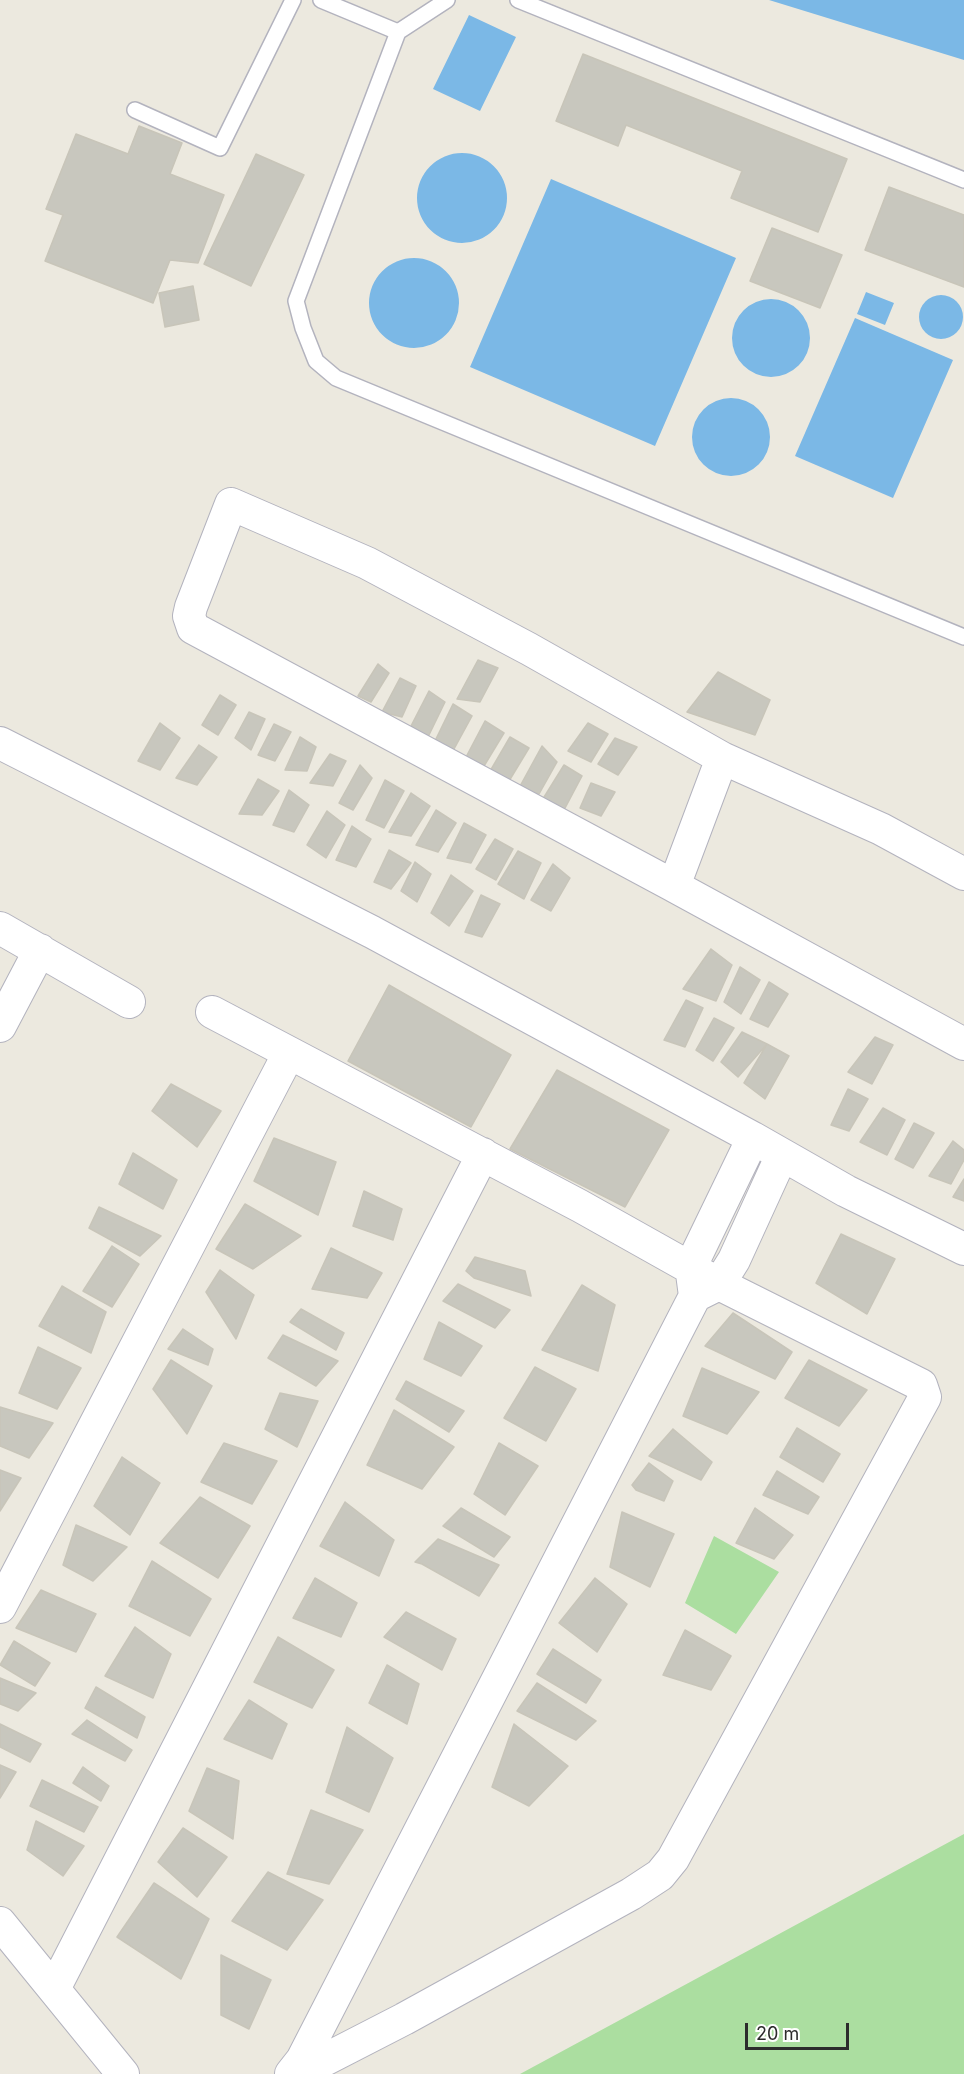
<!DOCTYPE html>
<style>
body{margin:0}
#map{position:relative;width:964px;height:2074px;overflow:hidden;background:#ece9df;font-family:Inter,sans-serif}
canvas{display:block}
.scale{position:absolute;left:745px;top:2023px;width:104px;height:27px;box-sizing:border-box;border:3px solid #2c2c2c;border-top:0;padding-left:8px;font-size:18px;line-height:21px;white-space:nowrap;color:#2c2c2c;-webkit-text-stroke:4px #fff;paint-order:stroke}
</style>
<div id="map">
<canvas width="964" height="2074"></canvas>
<div class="scale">20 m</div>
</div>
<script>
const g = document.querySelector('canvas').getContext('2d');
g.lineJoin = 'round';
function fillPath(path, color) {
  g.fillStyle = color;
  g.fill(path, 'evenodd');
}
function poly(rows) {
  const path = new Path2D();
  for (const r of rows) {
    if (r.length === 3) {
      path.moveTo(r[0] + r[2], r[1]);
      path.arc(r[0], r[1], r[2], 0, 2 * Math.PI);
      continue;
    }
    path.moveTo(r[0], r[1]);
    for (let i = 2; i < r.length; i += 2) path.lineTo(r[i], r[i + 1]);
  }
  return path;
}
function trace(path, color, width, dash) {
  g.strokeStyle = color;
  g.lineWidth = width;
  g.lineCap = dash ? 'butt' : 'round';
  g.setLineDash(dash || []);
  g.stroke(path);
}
const green = poly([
 [714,1536,779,1572,736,1634,685,1603],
 [964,1834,964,2074,520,2074]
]);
const water = poly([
 [769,0,964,0,964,60],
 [469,15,516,37,480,111,433,89],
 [462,198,45],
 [551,179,736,258,655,446,470,367],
 [414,303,45],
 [866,292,894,303,885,325,857,314],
 [941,317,22],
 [771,338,39],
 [855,318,953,360,893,498,795,456],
 [731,437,39]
]);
const building = poly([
 [583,54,847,159,818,232,731,198,742,171,626,125,618,146,556,121,583,54],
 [139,126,182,143,170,174,224,195,198,263,170,260,153,303,45,261,63,215,46,209,76,134,128,154,139,126],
 [256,154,304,175,251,286,204,264,256,154],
 [889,187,964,215,964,287,865,250,889,187],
 [772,228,842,255,820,308,750,281,772,228],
 [193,286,199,320,165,327,159,293,193,286],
 [478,660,498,668,480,702,457,699,478,660],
 [378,664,389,673,371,702,358,696,378,664],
 [718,672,770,700,755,735,687,712,718,672],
 [400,678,416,686,402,717,382,712,400,678],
 [429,691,445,702,427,739,411,726,429,691],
 [220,695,236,705,218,735,202,725,220,695],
 [453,704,472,716,454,749,434,743,453,704],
 [249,712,265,719,251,750,235,738,249,712],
 [485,721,504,733,484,766,465,759,485,721],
 [160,723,180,738,160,770,138,761,160,723],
 [588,723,608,734,591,762,568,751,588,723],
 [274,724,291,732,275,761,258,755,274,724],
 [300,737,316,747,307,771,285,770,300,737],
 [510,737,529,748,509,781,489,773,510,737],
 [615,738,637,747,618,775,598,764,615,738],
 [199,745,217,757,197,785,176,778,199,745],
 [542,746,557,762,539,794,519,788,542,746],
 [330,754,346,761,333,786,310,783,330,754],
 [360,765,372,778,353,810,339,803,360,765],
 [564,765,582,776,564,810,541,802,564,765],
 [258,779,279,791,262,815,239,814,258,779],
 [385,780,404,791,384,828,366,820,385,780],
 [591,783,615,792,601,816,580,808,591,783],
 [289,790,309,805,294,832,273,825,289,790],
 [411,793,430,806,411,836,389,832,411,793],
 [436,810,456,823,438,852,416,845,436,810],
 [327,811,345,825,326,858,307,845,327,811],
 [464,823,486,835,471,863,447,858,464,823],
 [352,826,371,839,356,867,336,860,352,826],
 [495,839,513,849,496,880,476,869,495,839],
 [389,850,411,863,391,889,374,882,389,850],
 [518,851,541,863,524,899,498,884,518,851],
 [415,862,431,874,417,902,401,891,415,862],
 [553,864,570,878,551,911,531,900,553,864],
 [451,875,473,891,449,926,431,913,451,875],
 [481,895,500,904,482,937,465,932,481,895],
 [711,949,732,965,716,1001,683,989,711,949],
 [740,967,760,980,741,1014,724,1002,740,967],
 [769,982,788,994,768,1027,750,1019,769,982],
 [389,985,511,1055,471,1127,348,1061,389,985],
 [686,1000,703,1008,685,1047,664,1040,686,1000],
 [714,1018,734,1028,713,1061,696,1050,714,1018],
 [742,1032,767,1044,738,1077,721,1062,742,1032],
 [875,1037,893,1045,872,1084,848,1072,875,1037],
 [767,1044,789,1056,765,1099,744,1083,767,1044],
 [557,1070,669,1130,625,1207,510,1149,557,1070],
 [171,1084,221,1111,197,1147,152,1111,171,1084],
 [848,1089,868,1099,849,1131,831,1125,848,1089],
 [883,1108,905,1120,887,1155,860,1142,883,1108],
 [914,1123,934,1133,913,1168,895,1159,914,1123],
 [274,1138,336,1162,318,1215,254,1181,274,1138],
 [953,1141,964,1150,964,1160,951,1184,929,1176,953,1141],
 [133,1153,177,1180,163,1209,119,1184,133,1153],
 [964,1179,964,1201,953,1197,964,1179],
 [364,1191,402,1209,393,1240,353,1226,364,1191],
 [245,1204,301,1236,253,1269,216,1249,245,1204],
 [99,1207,161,1236,140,1256,89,1228,99,1207],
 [841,1234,895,1259,867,1314,816,1283,841,1234],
 [112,1246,139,1264,112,1307,83,1291,112,1246],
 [331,1248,382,1273,367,1298,312,1289,331,1248],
 [475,1257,525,1271,531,1296,474,1278,466,1271,475,1257],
 [220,1270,254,1295,236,1339,206,1292,220,1270],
 [458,1284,510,1310,495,1328,443,1301,458,1284],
 [582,1285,615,1305,598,1371,542,1350,582,1285],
 [62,1286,106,1312,91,1353,39,1326,62,1286],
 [301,1309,344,1333,336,1350,290,1322,301,1309],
 [733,1313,792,1352,775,1379,705,1346,733,1313],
 [439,1322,482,1346,461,1376,424,1359,439,1322],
 [183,1329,213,1349,208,1365,168,1349,183,1329],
 [283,1335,338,1361,316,1386,268,1358,283,1335],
 [38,1347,81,1368,57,1409,19,1393,38,1347],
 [171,1360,212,1386,187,1434,153,1389,171,1360],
 [809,1360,867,1390,839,1426,785,1398,809,1360],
 [535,1367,576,1389,546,1441,504,1418,535,1367],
 [702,1368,759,1392,727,1434,683,1416,702,1368],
 [406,1381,464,1411,449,1432,396,1399,406,1381],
 [280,1393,318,1401,297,1447,265,1429,280,1393],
 [0,1407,53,1423,29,1458,0,1446,0,1407],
 [394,1410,454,1447,422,1489,367,1465,394,1410],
 [797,1428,840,1454,823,1482,780,1457,797,1428],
 [673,1429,712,1462,701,1480,649,1456,673,1429],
 [224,1443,277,1461,252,1504,201,1482,224,1443],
 [499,1443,538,1466,505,1515,474,1494,499,1443],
 [122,1457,160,1483,130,1535,94,1506,122,1457],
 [649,1463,673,1481,664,1501,636,1490,632,1485,649,1463],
 [0,1470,21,1478,0,1511,0,1470],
 [777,1471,819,1497,808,1514,763,1495,777,1471],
 [200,1497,250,1526,218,1578,160,1543,200,1497],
 [345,1502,394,1540,379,1576,320,1546,345,1502],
 [461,1508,510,1537,494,1557,443,1526,461,1508],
 [755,1508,793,1535,774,1559,736,1543,755,1508],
 [622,1512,674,1534,650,1587,610,1567,622,1512],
 [76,1525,127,1547,93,1581,63,1565,76,1525],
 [438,1539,499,1565,479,1596,422,1564,415,1562,438,1539],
 [152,1561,211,1599,190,1636,129,1606,152,1561],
 [315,1578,357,1603,341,1637,293,1618,315,1578],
 [595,1578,627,1604,597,1652,559,1623,595,1578],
 [41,1590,96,1614,76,1652,16,1628,41,1590],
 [406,1612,456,1639,442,1670,384,1637,406,1612],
 [135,1627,171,1654,153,1698,105,1676,135,1627],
 [685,1630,731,1656,711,1690,663,1675,685,1630],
 [278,1637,334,1670,312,1708,254,1682,278,1637],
 [14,1641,50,1663,35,1686,0,1665,14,1641],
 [553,1649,601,1680,586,1703,537,1674,553,1649],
 [387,1665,419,1684,407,1724,369,1703,387,1665],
 [0,1678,36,1693,18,1711,0,1704,0,1678],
 [537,1683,596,1721,576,1740,517,1711,537,1683],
 [96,1687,145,1717,137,1738,85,1708,96,1687],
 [249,1700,287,1724,272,1759,224,1739,249,1700],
 [87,1720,132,1750,125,1761,72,1734,87,1720],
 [0,1724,41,1744,30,1762,0,1747,0,1724],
 [514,1724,568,1766,529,1806,492,1787,514,1724],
 [347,1727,393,1758,369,1812,326,1792,347,1727],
 [0,1765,16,1772,0,1798,0,1765],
 [83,1767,109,1786,101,1801,73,1783,83,1767],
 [207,1768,239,1781,233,1839,189,1811,207,1768],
 [42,1780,98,1807,84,1832,30,1806,42,1780],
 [311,1810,363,1830,329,1884,287,1874,311,1810],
 [36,1821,84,1846,63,1876,27,1850,36,1821],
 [183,1828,227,1857,197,1897,158,1862,183,1828],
 [268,1872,323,1900,287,1950,232,1921,268,1872],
 [154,1883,209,1919,181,1979,117,1937,154,1883],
 [221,1955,271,1980,249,2029,221,2015,221,1955]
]);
const lane = poly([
 [321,0,398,32],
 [447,0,398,32,296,301,303,328,316,361,336,378,964,637],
 [518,0,964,180],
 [135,110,220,148,293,0]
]);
const street = poly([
 [231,504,367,563,529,649,722,758,674,886,193,628,189,616,191,607,231,504],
 [0,743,372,932,753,1138,846,1191,964,1249],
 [722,758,881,829,964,874],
 [674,886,964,1044],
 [0,928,129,1002],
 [212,1012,580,1206,719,1284,921,1385,925,1397,673,1859,660,1875,631,1894,404,2019,297,2074],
 [0,1026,40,950],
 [753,1138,691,1266,695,1296,719,1284,734,1260,782,1155],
 [0,1607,289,1053],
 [0,1923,123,2074],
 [54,1989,483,1154],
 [291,2074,302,2060,695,1296]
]);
fillPath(green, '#abdea0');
fillPath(water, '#7bb8e6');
fillPath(building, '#c8c7be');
trace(building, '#c8c5b9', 1.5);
trace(lane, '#b3b3be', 18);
trace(street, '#b3b3be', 34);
trace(lane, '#fff', 15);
trace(street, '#fff', 32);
</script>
